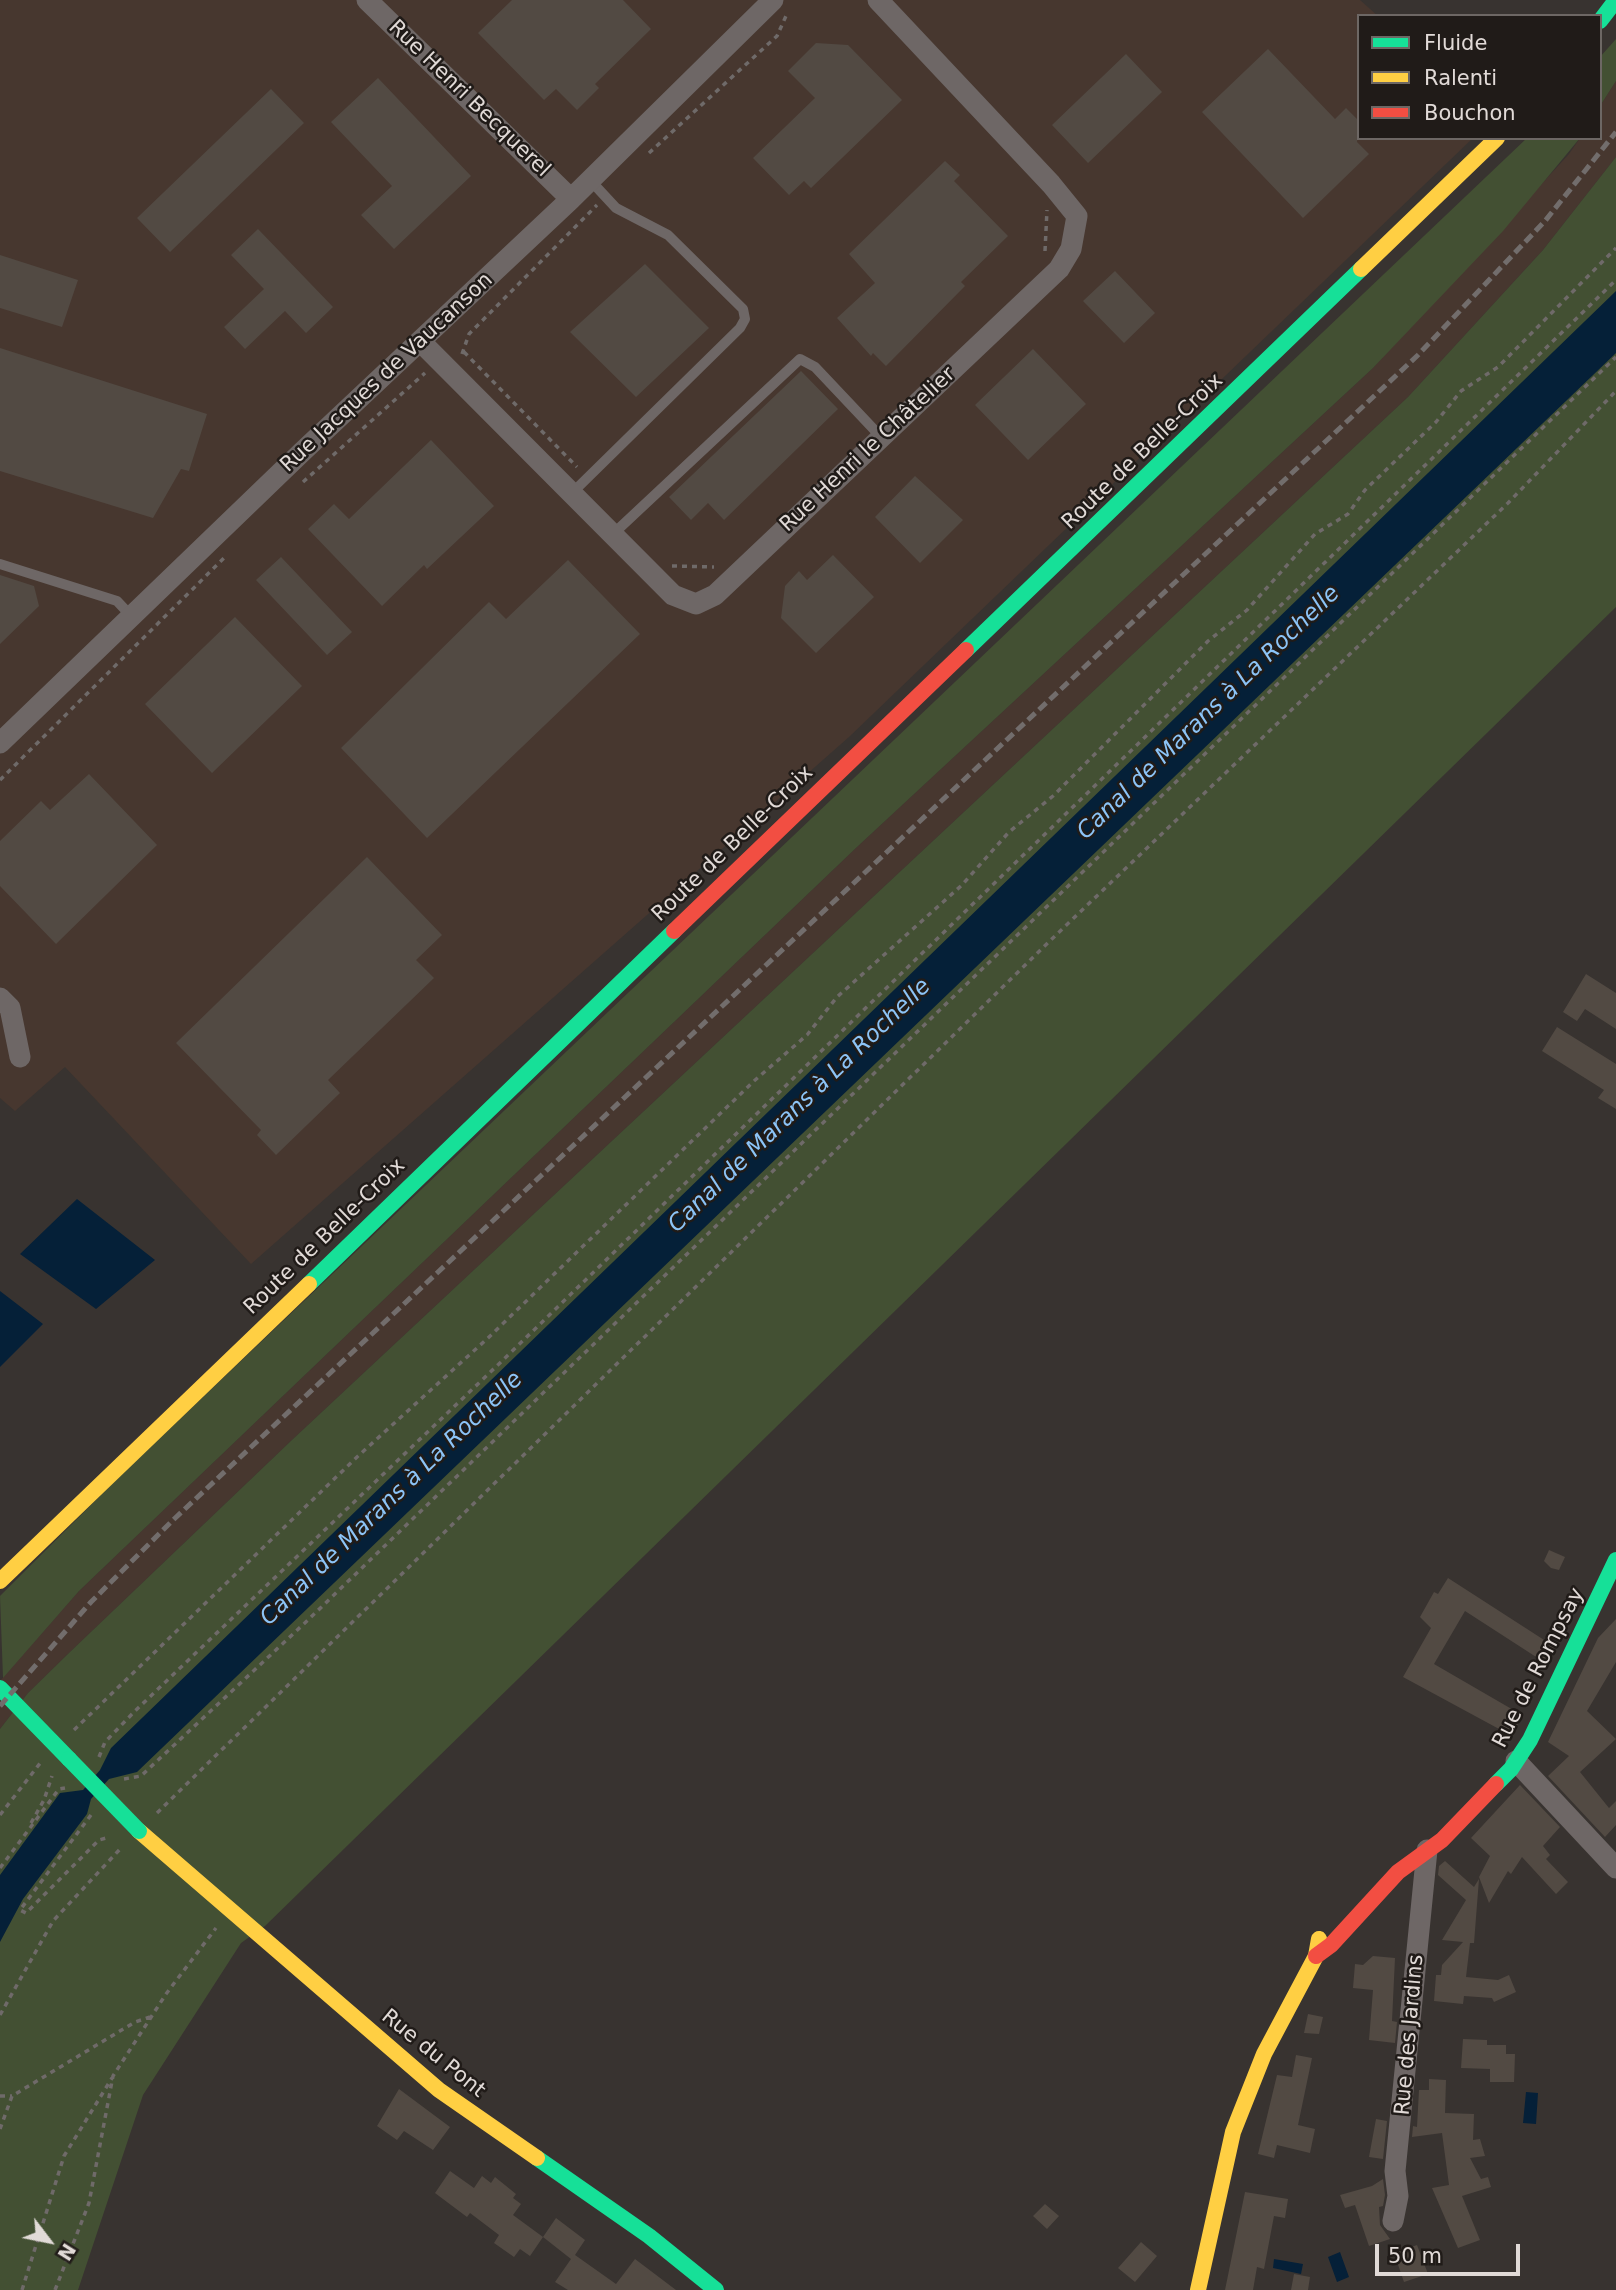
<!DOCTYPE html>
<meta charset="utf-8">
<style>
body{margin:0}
#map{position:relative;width:1616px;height:2290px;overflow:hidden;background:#383330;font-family:"DejaVu Sans",sans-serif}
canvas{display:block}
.legend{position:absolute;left:1357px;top:14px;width:245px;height:126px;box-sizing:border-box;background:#201b18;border:2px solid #6d6764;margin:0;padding:9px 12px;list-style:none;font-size:21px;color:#e1dad7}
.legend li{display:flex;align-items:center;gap:14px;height:35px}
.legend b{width:35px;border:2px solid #6d6764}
.north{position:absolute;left:14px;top:2206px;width:70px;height:70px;-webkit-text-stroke:5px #201b18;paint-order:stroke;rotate:122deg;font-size:19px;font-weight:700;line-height:28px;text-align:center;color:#e1dad7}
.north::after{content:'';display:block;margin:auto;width:24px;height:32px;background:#e1dad7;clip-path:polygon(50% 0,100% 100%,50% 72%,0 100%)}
.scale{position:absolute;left:1375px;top:2244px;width:145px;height:32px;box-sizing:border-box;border:4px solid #e1dad7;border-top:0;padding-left:9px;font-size:21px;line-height:24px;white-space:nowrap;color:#e1dad7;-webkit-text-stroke:5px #201b18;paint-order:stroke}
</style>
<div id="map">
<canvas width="1616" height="2290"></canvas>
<ul class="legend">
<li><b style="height:9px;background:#16e098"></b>Fluide</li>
<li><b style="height:9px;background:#ffcf43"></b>Ralenti</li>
<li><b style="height:9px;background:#f24e42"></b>Bouchon</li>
</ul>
<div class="north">N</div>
<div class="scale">50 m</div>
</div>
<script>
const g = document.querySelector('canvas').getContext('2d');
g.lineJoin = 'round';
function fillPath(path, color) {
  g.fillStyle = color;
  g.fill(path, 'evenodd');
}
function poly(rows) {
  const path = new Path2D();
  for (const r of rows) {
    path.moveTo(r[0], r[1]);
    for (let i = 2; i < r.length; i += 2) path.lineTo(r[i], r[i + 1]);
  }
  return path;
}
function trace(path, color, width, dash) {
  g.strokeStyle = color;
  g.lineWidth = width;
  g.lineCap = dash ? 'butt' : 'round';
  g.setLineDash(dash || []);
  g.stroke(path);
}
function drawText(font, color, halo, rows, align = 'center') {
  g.font = font + ' "DejaVu Sans",sans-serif';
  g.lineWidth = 5;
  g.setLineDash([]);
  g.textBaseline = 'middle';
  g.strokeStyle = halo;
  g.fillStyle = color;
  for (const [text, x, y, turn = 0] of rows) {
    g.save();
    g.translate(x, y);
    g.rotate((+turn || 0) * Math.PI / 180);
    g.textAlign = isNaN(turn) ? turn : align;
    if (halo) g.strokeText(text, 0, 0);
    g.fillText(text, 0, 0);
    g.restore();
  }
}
const built = poly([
 [0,0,1360,0,1378,16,1359,16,1359,138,1473,138,849,737,251,1264,65,1067,15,1111,0,1098],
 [1616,81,1616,157,1543,250,1408,397,293,1439,71,1651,28,1693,0,1729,0,1681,79,1591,857,847,1373,368,1569,154,1580,138,1600,138,1600,106]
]);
const green = poly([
 [1616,39,1616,81,1600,106,1600,57],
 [1527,138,1580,138,1503,231,1373,368,857,847,79,1591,3,1678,0,1596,119,1477],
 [1616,157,1616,607,265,1926,241,1943,143,2095,78,2290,0,2290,0,1729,28,1693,71,1651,293,1439,1408,397,1543,250]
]);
const water = poly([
 [1616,291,1616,353,137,1772,109,1779,91,1799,87,1814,23,1899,0,1942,0,1875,60,1793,83,1790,100,1770,111,1748],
 [77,1199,155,1260,96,1309,20,1254],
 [0,1291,43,1324,0,1367],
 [1526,2092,1538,2093,1536,2124,1523,2123],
 [1340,2252,1349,2277,1337,2282,1328,2257],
 [1274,2259,1303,2264,1301,2274,1273,2268]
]);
const building = poly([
 [512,0,623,0,651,29,595,84,599,88,577,110,556,89,544,100,478,33],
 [816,43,848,45,902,100,811,188,804,181,789,195,753,158,815,98,788,71],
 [1268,49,1335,119,1346,108,1359,121,1357,142,1369,154,1303,218,1202,112],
 [1126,54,1162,92,1088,163,1052,125],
 [378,78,471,176,394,249,361,215,392,186,331,122],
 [271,89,304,123,170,252,137,218],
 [945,161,960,175,954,181,1008,236,961,282,965,286,886,366,873,353,871,356,837,318,875,283,849,254],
 [258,229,333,307,306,333,285,311,245,349,224,327,264,289,231,255],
 [0,255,78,280,62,327,0,308],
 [645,264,709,328,636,397,570,332],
 [1115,271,1155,313,1124,343,1083,301],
 [0,348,207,414,189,471,181,469,153,518,0,471],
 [1033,349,1086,404,1028,460,975,405],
 [801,371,838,409,724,520,708,503,691,520,669,497],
 [431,440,494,506,427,569,424,565,382,606,308,529,334,504,349,519],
 [915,476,963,520,920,563,875,517],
 [833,555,874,597,816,653,781,618,785,586,799,571,807,580],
 [281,557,352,632,327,655,256,580],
 [568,560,640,634,427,838,341,748,489,602,506,619],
 [0,575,34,586,39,606,0,644],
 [235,617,302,686,212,773,145,704],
 [89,774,157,845,56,944,0,886,0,841,41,801,50,810],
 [367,857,442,935,416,960,434,978,328,1080,340,1093,276,1155,257,1135,261,1130,176,1043],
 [1586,974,1616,993,1616,1029,1585,1009,1577,1021,1563,1012],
 [1557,1027,1616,1064,1616,1109,1598,1098,1604,1090,1542,1051],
 [1549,1550,1565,1557,1559,1570,1551,1568,1544,1561],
 [1448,1578,1555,1647,1547,1664,1465,1611,1434,1664,1522,1715,1512,1736,1403,1677,1431,1628,1420,1617,1434,1592,1438,1594],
 [1616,1619,1616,1662,1587,1711,1616,1739,1580,1772,1609,1808,1616,1801,1616,1825,1605,1837,1548,1776,1569,1756,1548,1742,1598,1638],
 [1520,1785,1560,1827,1543,1846,1550,1855,1546,1859,1568,1882,1556,1894,1522,1857,1511,1874,1508,1871,1489,1903,1479,1877,1490,1856,1471,1838],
 [1445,1861,1474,1887,1479,1879,1474,1943,1470,1943,1466,1977,1498,1980,1509,1975,1516,1992,1494,2002,1492,1998,1464,1996,1463,2004,1434,2001,1436,1975,1441,1975,1442,1965,1463,1942,1442,1940,1466,1900,1438,1875,1439,1866],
 [1373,1956,1395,1958,1392,2021,1397,2022,1395,2043,1369,2040,1373,1990,1353,1988,1355,1964,1363,1965],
 [1308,2014,1323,2017,1319,2034,1304,2033],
 [1463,2039,1487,2040,1487,2045,1506,2045,1506,2054,1515,2054,1514,2082,1490,2082,1490,2069,1461,2068],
 [1296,2055,1312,2058,1298,2125,1315,2129,1310,2153,1277,2145,1274,2158,1258,2154,1277,2075,1292,2077],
 [1429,2079,1446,2080,1445,2113,1474,2114,1473,2140,1480,2139,1485,2156,1470,2158,1481,2179,1488,2177,1491,2187,1462,2196,1480,2240,1458,2248,1432,2188,1449,2185,1442,2133,1412,2137,1413,2126,1417,2127,1419,2090,1429,2090],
 [399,2089,450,2127,433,2150,404,2131,397,2140,377,2126],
 [1376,2119,1387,2121,1383,2159,1369,2157],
 [450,2171,474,2188,482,2176,491,2183,495,2177,516,2194,513,2198,521,2204,513,2215,543,2237,530,2256,520,2249,514,2257,494,2243,499,2235,470,2213,467,2217,435,2193],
 [1383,2179,1385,2195,1383,2206,1379,2207,1380,2225,1390,2239,1369,2246,1355,2205,1345,2208,1340,2195,1372,2186],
 [1245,2192,1288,2199,1285,2218,1274,2216,1264,2269,1257,2267,1253,2290,1225,2290],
 [1045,2204,1059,2216,1047,2229,1033,2216],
 [556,2218,585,2240,575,2255,616,2284,635,2259,676,2290,568,2290,555,2282,571,2259,543,2237],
 [1141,2242,1157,2256,1135,2282,1118,2268],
 [1417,2245,1428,2274,1404,2282,1394,2253],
 [1294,2274,1310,2277,1308,2290,1291,2290]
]);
const path = poly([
 [649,153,777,36,786,16],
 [1045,251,1047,210],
 [464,352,577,467],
 [462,354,469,334,597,205],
 [303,482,425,373],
 [672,566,714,567],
 [0,780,225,557],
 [74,1730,357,1457,488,1338,754,1081,807,1035,837,997,962,885,1009,832,1053,796,1208,641,1247,610,1315,534,1348,514,1365,490,1436,422,1461,391,1498,367,1616,248],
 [99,1757,105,1742,135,1711,503,1360,1616,280],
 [124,1779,141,1776,308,1620,1616,357],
 [157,1813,1056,935,1508,503,1616,391],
 [0,1815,41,1762],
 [91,1815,20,1910,26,1913,99,1840,110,1837],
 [31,1823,44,1800,52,1776],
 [0,1868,59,1789,65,1788],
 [0,2015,53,1921,121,1848],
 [0,2096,12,2096],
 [0,2129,12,2096,135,2022,150,2017],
 [22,2290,64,2156,112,2078],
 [55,2290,89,2203,113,2076,166,1994,216,1928]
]);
const lane = poly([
 [571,494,740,328,745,319,743,309,668,235,616,208,590,180],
 [612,535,800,359,815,367,882,438],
 [0,564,117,601,132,617]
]);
const street = poly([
 [367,0,571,199],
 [421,342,673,595,696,604,715,595,1059,269,1071,249,1077,216,1051,184,878,0],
 [0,743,302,452,571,199,773,0],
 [0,998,10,1008,20,1057],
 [1516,1761,1616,1868],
 [1393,2221,1398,2196,1395,2171,1427,1850]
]);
const fast = poly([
 [1600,21,1616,0],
 [966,650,1361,269],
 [309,1284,674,931],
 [0,1688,69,1759],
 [1496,1784,1511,1769,1530,1740,1616,1560],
 [537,2158,649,2236,716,2290]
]);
const slow = poly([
 [1361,269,1497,138],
 [0,1581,309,1284],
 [139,1831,439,2090,537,2158],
 [1198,2290,1233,2132,1264,2054,1316,1956,1319,1939]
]);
const jam = poly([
 [674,931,966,650],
 [1316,1956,1331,1945,1398,1872,1442,1840,1496,1784]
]);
const rail = poly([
 [0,1706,91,1602,172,1521,1418,355,1545,221,1616,132]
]);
const fastBridge = poly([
 [69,1759,139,1831]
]);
const streetNames = [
 ["Rue Henri Becquerel",469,99,44],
 ["Rue Jacques de Vaucanson",387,373,-43],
 ["Rue Henri le Châtelier",868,450,-43],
 ["Route de Belle-Croix",1143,452,-44],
 ["Route de Belle-Croix",733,844,-44],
 ["Route de Belle-Croix",325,1237,-44],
 ["Rue de Rompsay",1539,1668,-63],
 ["Rue des Jardins",1410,2035,-85],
 ["Rue du Pont",433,2054,39]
];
const waterNames = [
 ["Canal de Marans à La Rochelle",1209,713,-44],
 ["Canal de Marans à La Rochelle",800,1106,-44],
 ["Canal de Marans à La Rochelle",392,1499,-44]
];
fillPath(built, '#47372f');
fillPath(green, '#435033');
fillPath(water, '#052038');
fillPath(building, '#524a43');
trace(path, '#6f6a69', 3.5, [5, 5]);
trace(lane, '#6e6766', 10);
trace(street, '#6e6766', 21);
trace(fast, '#16e098', 16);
trace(slow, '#ffcf43', 16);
trace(jam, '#f24e42', 16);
trace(rail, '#726d6c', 5, [10, 5]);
trace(fastBridge, '#16e098', 16);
drawText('21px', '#e1dad7', '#201b18', streetNames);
drawText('italic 23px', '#8cc4f7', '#201b18', waterNames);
</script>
